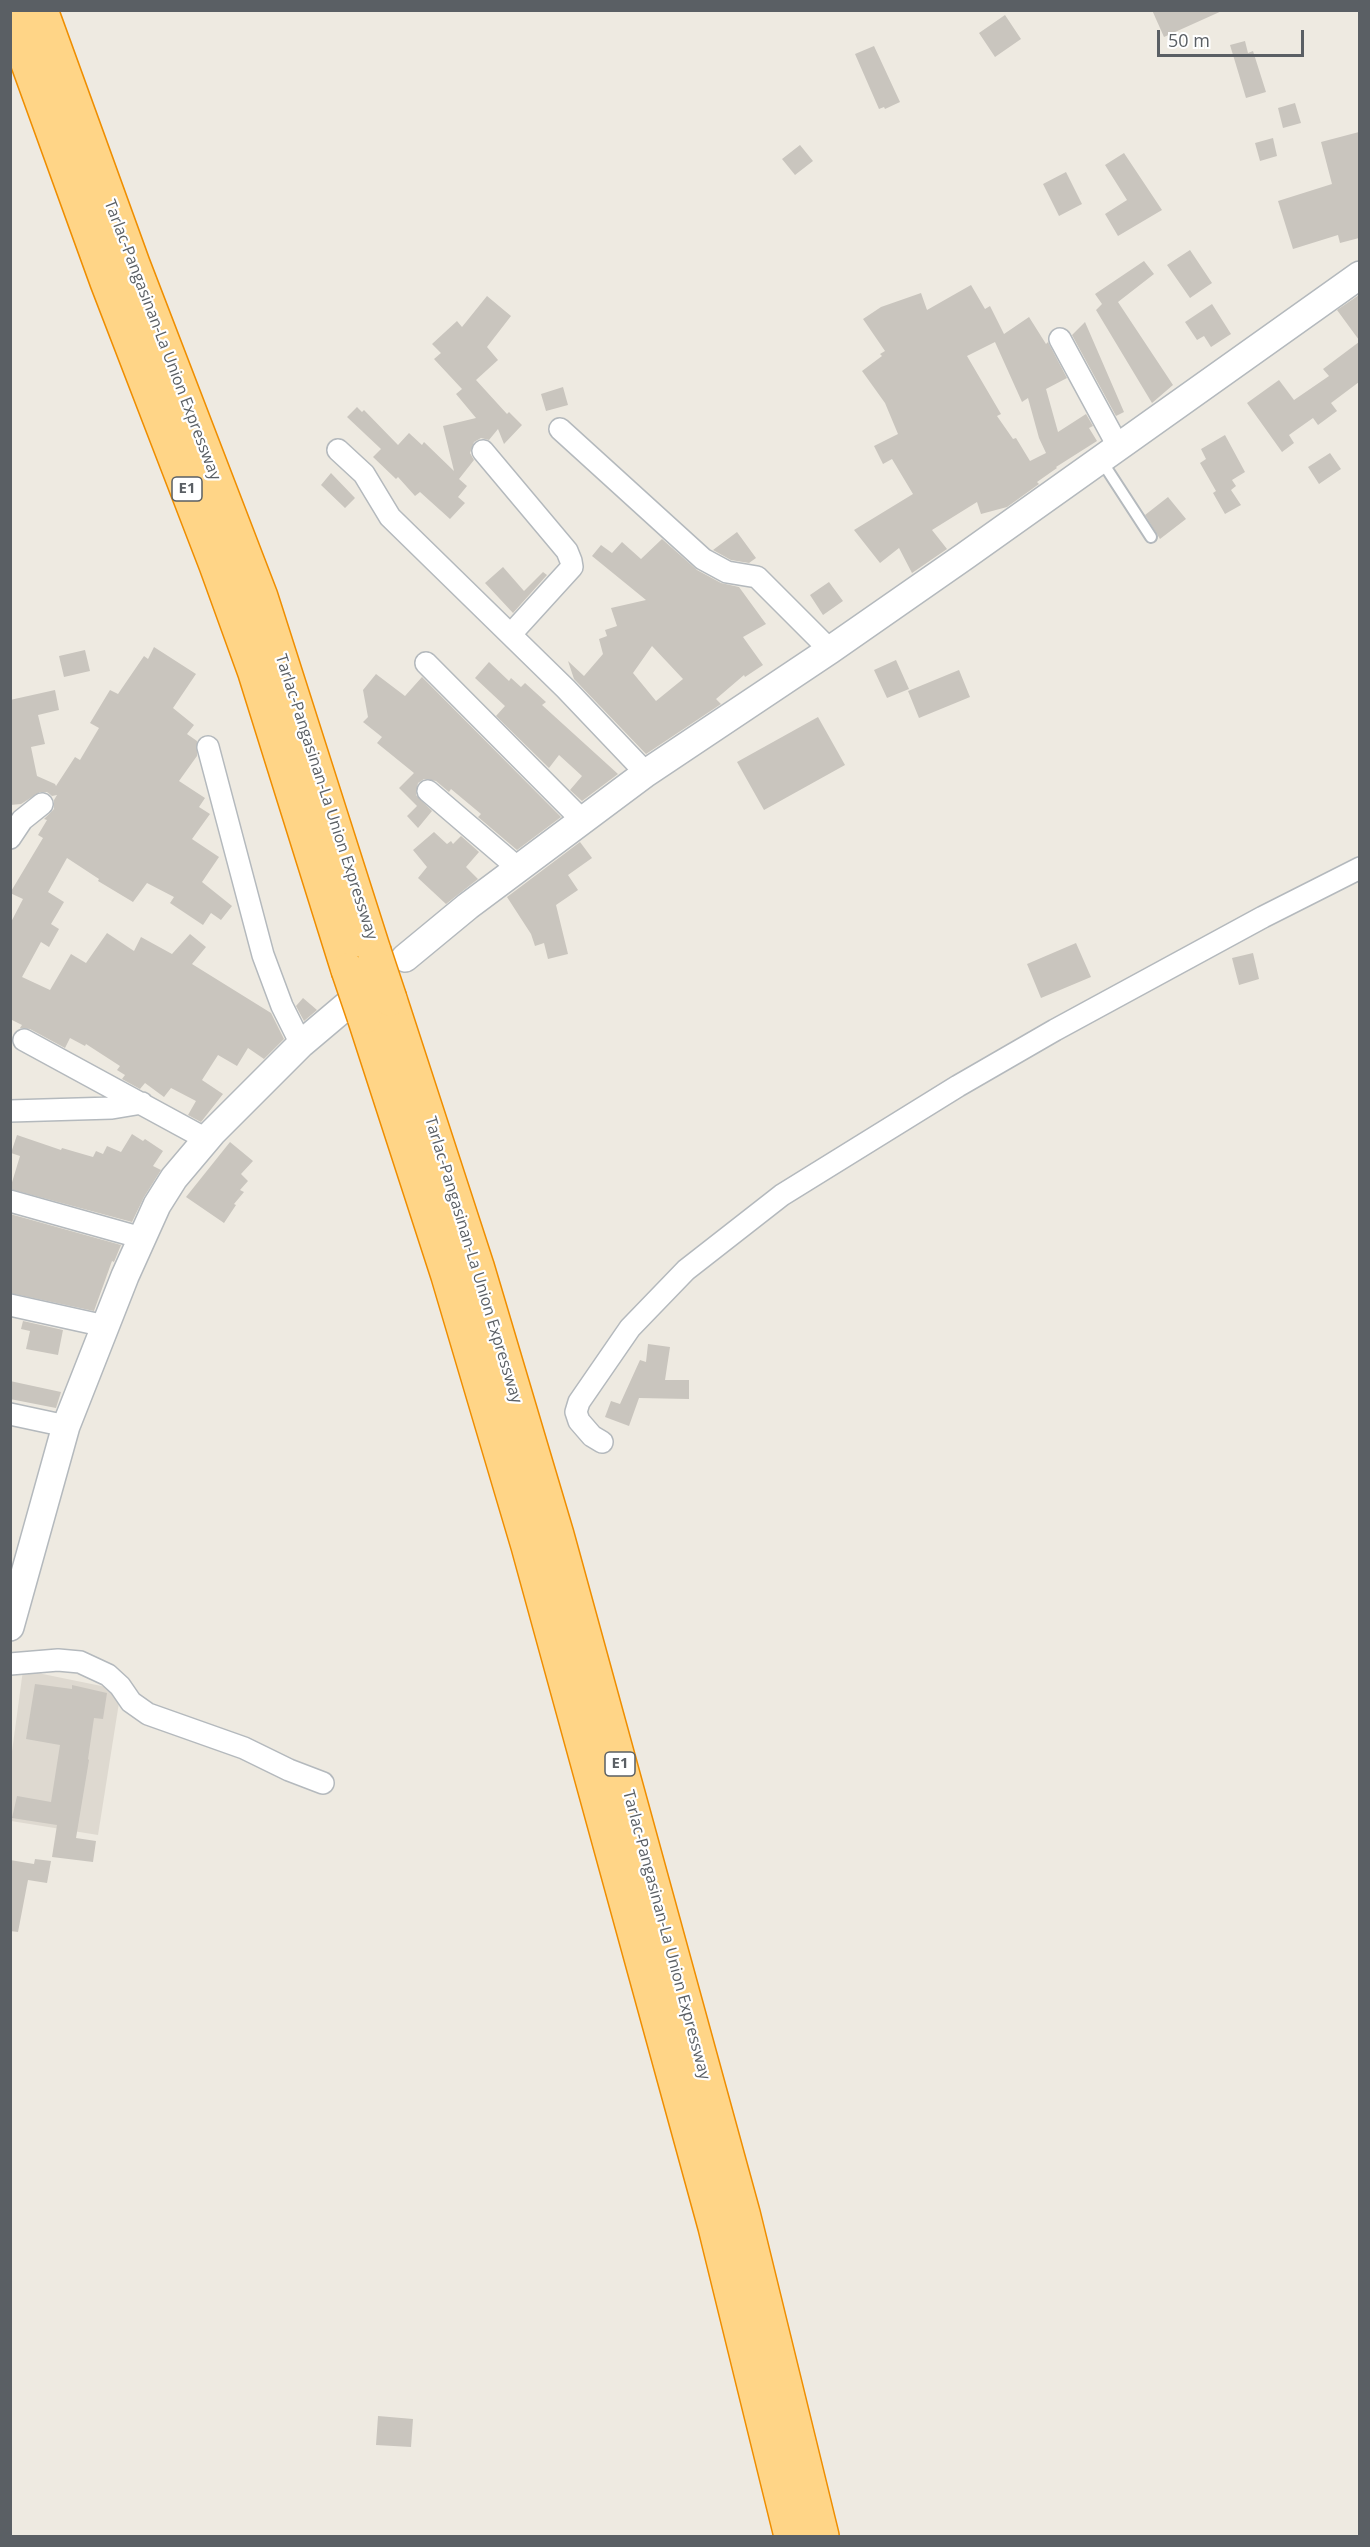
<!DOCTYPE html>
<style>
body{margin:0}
#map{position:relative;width:1370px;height:2547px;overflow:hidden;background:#eeeae1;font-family:"Open Sans",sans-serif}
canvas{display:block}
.frame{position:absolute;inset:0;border:12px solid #5a5f64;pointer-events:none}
.scale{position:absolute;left:1157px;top:30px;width:147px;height:27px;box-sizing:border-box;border:3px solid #5a5f64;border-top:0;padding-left:8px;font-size:18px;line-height:21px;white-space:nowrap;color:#5a5f64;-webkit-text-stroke:4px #fff;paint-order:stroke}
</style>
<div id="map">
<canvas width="1370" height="2547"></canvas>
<div class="frame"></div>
<div class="scale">50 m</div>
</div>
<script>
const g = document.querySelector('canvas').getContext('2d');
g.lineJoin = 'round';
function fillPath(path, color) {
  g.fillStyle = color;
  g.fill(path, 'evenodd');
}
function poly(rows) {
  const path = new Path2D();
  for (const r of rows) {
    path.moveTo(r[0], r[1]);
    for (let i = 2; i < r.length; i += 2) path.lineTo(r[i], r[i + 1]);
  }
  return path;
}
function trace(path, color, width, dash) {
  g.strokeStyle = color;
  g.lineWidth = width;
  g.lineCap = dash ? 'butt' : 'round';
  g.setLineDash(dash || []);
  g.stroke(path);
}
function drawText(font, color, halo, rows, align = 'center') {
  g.font = font + ' "Open Sans",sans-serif';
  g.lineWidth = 4.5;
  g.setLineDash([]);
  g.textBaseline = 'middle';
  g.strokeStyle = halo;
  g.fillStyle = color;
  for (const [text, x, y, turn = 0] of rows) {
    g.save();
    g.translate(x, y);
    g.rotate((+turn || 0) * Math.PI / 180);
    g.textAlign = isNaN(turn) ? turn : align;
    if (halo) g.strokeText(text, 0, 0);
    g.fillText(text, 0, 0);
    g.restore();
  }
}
const education = poly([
 [23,1670,121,1690,98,1835,11,1821,11,1759]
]);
const building = poly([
 [1152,10,1224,10,1164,37],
 [1005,15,1021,39,995,57,979,33],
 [1245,41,1248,53,1253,51,1266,92,1246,98,1230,45],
 [874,46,900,102,885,109,884,107,879,109,855,54],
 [1295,103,1301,123,1283,128,1278,108],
 [1359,132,1359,238,1340,243,1338,235,1293,249,1278,201,1332,184,1321,142],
 [1273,138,1277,156,1260,161,1255,143],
 [800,145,813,161,795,175,782,159],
 [1124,153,1162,210,1118,236,1105,214,1127,200,1105,165],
 [1066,172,1082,204,1059,216,1043,184],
 [1190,250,1212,283,1190,298,1167,265],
 [1144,261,1154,274,1118,302,1173,385,1152,403,1096,310,1102,304,1095,294],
 [971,285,985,309,990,306,1004,334,1029,317,1046,344,1048,342,1067,378,1046,389,1058,432,1086,414,1093,426,1089,428,1097,441,1056,467,1057,468,1037,482,1039,484,1007,507,981,514,977,502,932,530,947,549,912,573,899,548,880,563,854,530,913,494,892,459,883,464,874,446,898,434,885,403,862,371,882,356,880,354,885,351,863,319,881,307,921,293,927,310],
 [995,342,1022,402,1028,398,1039,438,1046,453,1030,461,1016,438,1013,439,997,416,1001,414,967,356],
 [1359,295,1359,340,1337,310],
 [487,296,511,316,487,347,498,360,476,380,507,414,509,412,522,425,504,444,498,429,489,440,481,438,474,442,470,453,474,460,459,479,467,486,458,497,465,503,450,519,420,492,415,496,398,477,396,479,373,457,381,449,347,417,357,407,362,412,364,410,398,445,409,433,422,445,424,442,454,471,443,426,476,418,456,394,462,389,434,359,441,353,432,344,457,321,462,327],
 [1212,304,1231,334,1211,347,1204,336,1197,340,1185,322],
 [1085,322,1124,412,1116,416,1072,335],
 [1359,342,1359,382,1331,403,1337,411,1318,425,1313,418,1289,435,1294,443,1282,452,1247,403,1279,380,1294,400,1329,376,1323,369],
 [563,387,568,405,546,411,541,394],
 [1225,435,1245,472,1232,480,1236,486,1231,490,1241,505,1225,514,1213,493,1216,491,1200,463,1206,459,1201,449],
 [1330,453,1341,469,1319,484,1308,467],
 [331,473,355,498,345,508,321,485],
 [1168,497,1186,519,1160,539,1145,515],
 [737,532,756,558,749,563,731,560,713,550],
 [662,539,697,570,721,583,739,587,766,624,743,637,763,665,745,677,744,675,716,699,721,704,646,754,574,679,568,661,584,676,603,654,599,639,607,636,605,630,617,626,611,608,646,600,592,556,601,545,612,553,622,542,641,559],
 [652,646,683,679,656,701,633,673],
 [503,567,524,591,543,572,547,575,513,613,485,583],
 [829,582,843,601,823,615,810,595],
 [154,647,196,674,173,708,194,725,187,734,197,741,197,756,179,781,205,798,199,807,210,814,192,839,219,857,202,882,232,906,221,920,211,913,203,925,170,903,174,897,147,883,133,902,98,881,99,879,67,858,48,892,64,902,51,924,59,929,49,947,41,942,22,977,50,990,71,954,86,963,107,933,134,951,141,937,172,954,190,934,206,947,192,964,271,1013,284,1039,264,1059,248,1048,237,1066,218,1055,202,1080,223,1094,201,1122,188,1115,196,1101,171,1088,164,1097,145,1083,140,1089,122,1079,125,1075,117,1070,120,1066,86,1044,85,1046,70,1038,65,1048,30,1029,20,1028,22,1025,10,1019,10,924,23,899,10,893,43,838,38,835,47,820,44,819,54,809,54,800,57,795,52,796,47,792,40,792,21,804,10,805,10,700,55,690,59,710,38,715,45,744,31,747,37,776,55,784,56,786,75,757,80,760,99,728,90,723,110,690,118,694,144,656,148,659],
 [85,650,90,671,64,677,59,656],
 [896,660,909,689,887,698,874,670],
 [489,662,509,681,511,678,521,687,525,683,546,702,542,705,618,774,582,801,570,790,582,776,559,755,549,768,496,716,505,706,475,678],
 [959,670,970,697,919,718,908,691],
 [376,674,405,696,422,677,561,817,517,850,478,817,481,814,451,789,449,792,436,781,424,779,418,783,416,795,432,811,418,828,407,816,417,806,399,788,414,773,377,743,382,737,363,722,368,717,363,690],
 [818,717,845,765,764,810,737,762],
 [434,832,447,844,451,841,453,844,461,836,479,852,466,867,478,879,446,904,418,878,427,867,413,850],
 [580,842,592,858,568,875,578,890,556,905,568,954,548,959,544,943,535,946,531,934,507,897],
 [1076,943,1091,977,1041,998,1027,964],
 [1253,953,1259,979,1239,985,1232,958],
 [303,998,317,1010,304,1021,296,1006],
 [132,1134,143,1141,145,1139,163,1151,153,1166,161,1170,144,1197,132,1222,10,1189,20,1156,11,1153,17,1135,61,1150,62,1148,93,1157,96,1151,103,1154,107,1146,121,1152],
 [230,1142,253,1161,241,1174,248,1181,240,1190,244,1192,234,1204,236,1205,224,1223,186,1197],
 [10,1214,121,1245,114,1262,112,1261,94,1311,10,1293],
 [23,1321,63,1330,58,1355,26,1349,30,1331,21,1329],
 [648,1344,670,1347,665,1380,689,1380,689,1399,639,1398,629,1426,605,1417,611,1401,620,1404,640,1360,646,1362],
 [10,1381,61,1392,56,1408,10,1399],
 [35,1684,72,1689,72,1685,107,1693,103,1719,94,1718,88,1759,89,1760,76,1838,96,1841,93,1862,52,1857,57,1825,12,1818,17,1796,51,1802,60,1745,26,1739],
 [35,1859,51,1861,47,1883,28,1880,18,1932,10,1931,10,1860,34,1864],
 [378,2416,413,2419,411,2447,376,2445]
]);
const service = poly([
 [1101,460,1151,537]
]);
const minor = poly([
 [1060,339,1119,448],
 [560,429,703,559,727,572,757,577,830,650],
 [338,450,364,474,390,517,566,689,646,773],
 [483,451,567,551,571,561,572,567,511,634],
 [426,663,583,821],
 [208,747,263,955,282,1006,301,1044],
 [428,791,518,868],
 [10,838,22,820,42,804],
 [24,1040,206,1139],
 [10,1111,112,1108,142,1103],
 [10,1201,142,1238],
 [10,1305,105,1326],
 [10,1414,66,1426],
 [602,1442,592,1436,579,1421,576,1412,579,1402,630,1328,686,1270,782,1195,958,1086,1055,1030,1263,917,1360,868],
 [10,1664,58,1660,80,1662,108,1675,120,1686,131,1702,148,1714,244,1748,289,1770,323,1783]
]);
const tertiary = poly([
 [405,958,468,906,646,773,830,650,965,556,1360,275],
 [10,1627,66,1426,125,1276,157,1205,174,1178,212,1133,301,1044,346,1006]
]);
const motorway = poly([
 [41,10,133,264,261,597,374,951],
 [10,14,107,282,216,565,255,673,348,970],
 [390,999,477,1266,557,1535,743,2213,822,2536],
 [364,1017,448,1276,528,1546,715,2227,791,2536]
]);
const motorwayBridge = poly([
 [374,951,390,999],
 [348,970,364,1017]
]);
const shields = [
 [187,489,30],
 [620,1764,30]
];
const shieldNames = [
 ["E1",187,489],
 ["E1",620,1764]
];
const streetNames = [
 ["Tarlac-Pangasinan-La Union Expressway",162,340,69],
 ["Tarlac-Pangasinan-La Union Expressway",326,797,72],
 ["Tarlac-Pangasinan-La Union Expressway",473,1260,73],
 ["Tarlac-Pangasinan-La Union Expressway",666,1935,75]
];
fillPath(education, '#ded9d0');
fillPath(building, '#c9c5be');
trace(service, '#b4b9bd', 14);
trace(minor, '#b4b9bd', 24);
trace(tertiary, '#b4b9bd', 30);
trace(motorway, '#ef8e00', 36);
trace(service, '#fff', 10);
trace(minor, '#fff', 21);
trace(tertiary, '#fff', 27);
trace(motorway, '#ffd587', 33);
trace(motorwayBridge, '#ef8e00', 36, []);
trace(motorwayBridge, '#ffd587', 33);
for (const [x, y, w] of shields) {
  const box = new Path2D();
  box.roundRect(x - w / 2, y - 12, w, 24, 4.5);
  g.fillStyle = '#fff';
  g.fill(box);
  trace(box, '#5a5f64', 1.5);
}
drawText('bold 15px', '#5a5f64', null, shieldNames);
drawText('16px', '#5a5f64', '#fff', streetNames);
</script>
